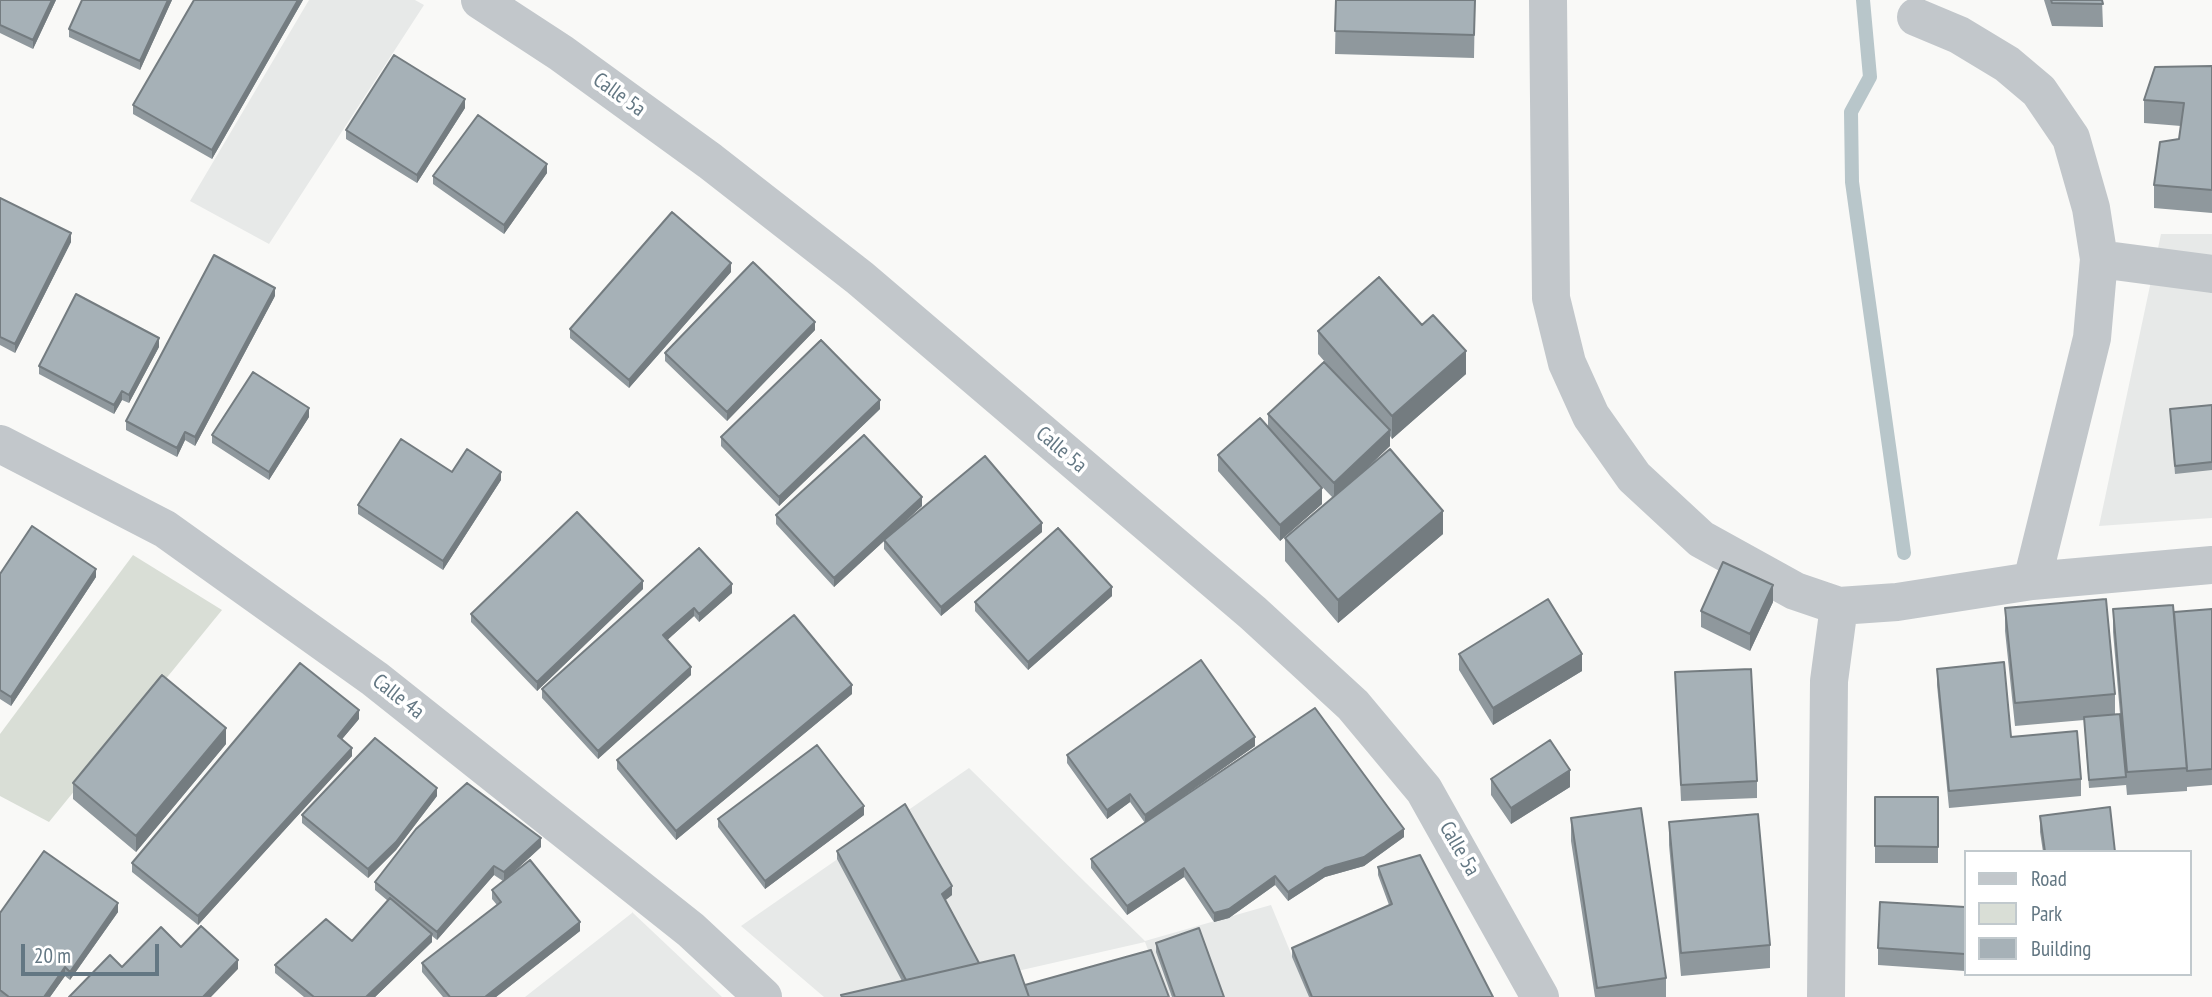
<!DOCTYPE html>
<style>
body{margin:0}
#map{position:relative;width:2212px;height:997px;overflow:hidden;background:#f9f9f7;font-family:"PT Sans Narrow",sans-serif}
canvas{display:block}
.legend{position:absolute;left:1964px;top:850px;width:228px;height:126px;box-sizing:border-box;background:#fff;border:2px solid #c1c9cd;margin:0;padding:9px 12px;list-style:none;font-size:21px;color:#637783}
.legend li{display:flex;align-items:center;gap:14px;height:35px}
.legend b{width:35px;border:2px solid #c1c9cd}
.scale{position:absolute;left:21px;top:944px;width:138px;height:32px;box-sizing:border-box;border:4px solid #637783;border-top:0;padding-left:9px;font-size:21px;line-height:24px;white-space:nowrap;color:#637783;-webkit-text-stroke:5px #fff;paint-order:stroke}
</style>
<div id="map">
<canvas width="2212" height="997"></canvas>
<ul class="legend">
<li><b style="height:9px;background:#c2c7cb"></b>Road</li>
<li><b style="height:19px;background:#d9ded6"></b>Park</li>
<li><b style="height:19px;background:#a6b1b7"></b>Building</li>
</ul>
<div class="scale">20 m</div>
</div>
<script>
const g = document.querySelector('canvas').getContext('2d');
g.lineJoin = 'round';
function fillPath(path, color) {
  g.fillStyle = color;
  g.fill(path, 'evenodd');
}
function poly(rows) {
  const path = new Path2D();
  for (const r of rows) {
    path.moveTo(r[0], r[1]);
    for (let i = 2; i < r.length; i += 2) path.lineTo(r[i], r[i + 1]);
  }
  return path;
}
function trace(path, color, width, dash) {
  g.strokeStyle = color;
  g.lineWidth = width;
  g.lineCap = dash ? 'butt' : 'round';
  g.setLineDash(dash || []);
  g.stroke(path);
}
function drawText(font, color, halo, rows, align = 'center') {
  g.font = font + ' "PT Sans Narrow",sans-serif';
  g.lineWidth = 7;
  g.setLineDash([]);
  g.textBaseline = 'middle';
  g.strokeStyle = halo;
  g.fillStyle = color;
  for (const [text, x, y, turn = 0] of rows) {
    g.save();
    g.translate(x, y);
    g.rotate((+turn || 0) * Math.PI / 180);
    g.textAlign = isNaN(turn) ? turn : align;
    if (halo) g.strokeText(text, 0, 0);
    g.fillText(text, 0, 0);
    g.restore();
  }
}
const built = poly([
 [309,0,415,0,424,5,269,244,190,201],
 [2161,234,2212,234,2212,518,2099,526],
 [969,768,1145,941,1271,905,1309,997,1166,997,1145,942,903,997,824,997,741,926],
 [632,912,722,997,525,997,632,913]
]);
const green = poly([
 [133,555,222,610,49,822,0,796,0,734]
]);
const stream = poly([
 [1863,0,1870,77,1851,112,1852,182,1904,553]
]);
const minor = poly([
 [480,0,561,53,710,161,860,278,1253,613,1353,705,1424,790,1540,997],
 [1548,0,1551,298,1567,363,1591,416,1634,477,1701,539,1795,591,1839,606,1897,602,2032,581,2212,565],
 [1916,17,1959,35,2007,64,2039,91,2071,138,2091,208,2099,259,2092,338,2032,581],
 [2099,259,2212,274],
 [0,444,165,529,375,679,691,930,763,997],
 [1826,997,1829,681,1839,606]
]);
const wall = poly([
 [0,0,56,0,33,49,0,33],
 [82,0,172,0,140,70,69,37,69,29],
 [194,0,303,0,212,159,133,114,133,105],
 [1336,0,1475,0,1474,58,1335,54],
 [2044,0,2102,0,2103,27,2052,26],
 [2212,66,2212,213,2154,208,2154,185,2179,139,2181,126,2144,123,2144,100],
 [465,108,417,183,346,139,346,130],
 [547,173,504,234,433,184,433,176],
 [0,198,71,242,15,353,0,345],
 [731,272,629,388,570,338,570,329],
 [275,296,195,446,185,440,177,457,126,430,126,421],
 [815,330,727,421,665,361,665,353],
 [1318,331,1466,374,1392,439,1390,436,1390,446,1362,473,1443,534,1338,623,1285,561,1285,538,1333,498,1306,470,1322,504,1280,541,1218,471,1218,455,1268,427,1268,414,1332,370,1318,354],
 [159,347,129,403,122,400,114,414,39,374,39,366],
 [2212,405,2212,470,2175,474,2170,409],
 [880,409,779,506,721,446,721,437],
 [309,417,269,480,212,443,212,435],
 [452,472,501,480,443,570,358,514,358,505],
 [922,506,834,587,776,524,776,515],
 [1042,532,941,616,884,549,884,540],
 [699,548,732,593,699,622,694,616,667,640,691,675,598,759,542,698,542,689],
 [0,574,96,577,11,706,0,699],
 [643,589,537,691,471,622,471,614],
 [1112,596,1028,670,975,611,975,602],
 [1773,602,1750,651,1701,627,1701,611],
 [2005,608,2115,694,2115,715,2120,714,2113,632,2113,609,2174,612,2212,609,2212,785,2187,787,2187,791,2127,795,2126,784,2126,785,2089,788,2084,720,2015,726,2005,631],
 [1459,654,1582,671,1493,725,1459,670],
 [1937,669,2011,737,2081,779,2081,796,1949,808,1937,685],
 [1675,672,1757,781,1757,798,1681,801],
 [852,694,676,840,617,769,617,760],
 [359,719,342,739,352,756,198,925,132,872,132,863],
 [226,744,136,852,73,799,73,783],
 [1255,746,1148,821,1404,837,1364,866,1325,877,1288,901,1275,885,1229,918,1214,922,1184,877,1127,915,1091,868,1091,859,1145,823,1130,802,1107,819,1067,763,1067,755],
 [1491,779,1570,787,1511,824,1491,795],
 [437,796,396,850,368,878,302,823,302,815],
 [1875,797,1938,797,1938,863,1875,863],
 [864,815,765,889,718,827,718,819],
 [2040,816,2115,852,2043,852,2040,832],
 [1571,818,1666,978,1666,997,1595,997,1571,841],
 [1669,822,1770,945,1770,968,1681,976,1669,845],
 [541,847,505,880,580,931,496,997,443,997,422,972,422,963,497,905,492,899,492,890,503,881,494,875,437,940,432,936,432,942,375,997,304,997,275,973,275,965,352,941,388,901,375,890,375,882],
 [837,851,952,895,945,900,979,963,1025,985,1169,997,841,997,841,995,902,981,837,859],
 [1378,867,1493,997,1309,997,1292,957,1292,948,1389,905,1378,875],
 [1965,907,1965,971,1878,965,1878,948],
 [118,912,70,980,65,976,50,997,0,997,0,913],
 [1156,943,1224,997,1172,997,1156,952]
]);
const shadedWall = poly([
 [52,0,56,0,33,49,33,40],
 [168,0,172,0,140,70,140,61],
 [298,0,303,0,212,159,212,150],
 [465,99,465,108,417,183,417,175],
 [547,164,547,173,504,234,504,225],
 [71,233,71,242,15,353,15,344],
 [731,263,731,272,629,388,629,380],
 [275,288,275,296,195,446,195,437],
 [815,322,815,330,727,421,727,412],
 [159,338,159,347,129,403,129,395],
 [1466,351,1466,374,1392,439,1392,416],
 [122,391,122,400,114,414,114,405],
 [880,400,880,409,779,506,779,497],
 [309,408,309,417,269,480,269,472],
 [1390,430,1390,446,1334,499,1334,483],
 [185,432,185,440,177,457,177,448],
 [501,472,501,480,443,570,443,561],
 [1322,488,1322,504,1280,541,1280,525],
 [922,497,922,506,834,587,834,578],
 [1443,511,1443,534,1338,623,1338,600],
 [1042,523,1042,532,941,616,941,607],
 [96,569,96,577,11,706,11,697],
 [643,581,643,589,537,691,537,682],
 [732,584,732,593,699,622,699,614],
 [1773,585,1773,602,1750,651,1750,634],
 [1112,587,1112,596,1028,670,1028,662],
 [694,608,694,616,663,644,663,635],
 [1582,654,1582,671,1493,725,1493,708],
 [691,667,691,675,598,759,598,751],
 [852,685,852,694,676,840,676,831],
 [359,710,359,719,338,744,338,736],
 [226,728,226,744,136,852,136,836],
 [1255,737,1255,746,1145,823,1145,815],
 [352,748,352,756,198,925,198,916],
 [1570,770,1570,787,1511,824,1511,808],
 [437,788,437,796,396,850,368,878,368,869],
 [1130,794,1130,802,1107,819,1107,810],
 [864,806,864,815,765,889,765,881],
 [1404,829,1404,837,1364,866,1325,877,1288,901,1288,892,1325,868],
 [541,838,541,847,504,881,504,872],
 [494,866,494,875,437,940,437,932],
 [1184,868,1184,877,1127,915,1127,906],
 [1275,876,1275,885,1229,918,1214,922,1214,913],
 [952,886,952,895,942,903,942,894],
 [118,903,118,912,70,980,70,972],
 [580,922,580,931,496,997,485,997],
 [432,934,432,942,375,997,366,997],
 [238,960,238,969,211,997,203,997],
 [65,967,65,976,50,997,44,997]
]);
const building = poly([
 [0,0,52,0,33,40,0,25,0,0],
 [82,0,168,0,140,61,69,29,82,0],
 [194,0,298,0,212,150,133,105,194,0],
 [1336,0,1475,0,1474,35,1335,31,1336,0],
 [2051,0,2102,0,2103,4,2052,3,2051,0],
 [394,55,465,99,417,175,346,130,394,55],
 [2212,66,2212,190,2154,185,2160,142,2179,139,2184,103,2144,100,2155,67,2212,66],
 [478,115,547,164,504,225,433,176,478,115],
 [0,198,71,233,15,344,0,337,0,198],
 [672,212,731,263,629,380,570,329,672,212],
 [214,255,275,288,195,437,185,432,177,448,126,421,214,255],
 [753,262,815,322,727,412,665,353,753,262],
 [1379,277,1422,325,1433,315,1466,351,1392,416,1318,331,1379,277],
 [76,294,159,338,129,395,122,391,114,405,39,366,76,294],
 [821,340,880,400,779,497,721,437,821,340],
 [1324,362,1390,430,1334,483,1268,414,1324,362],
 [253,372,309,408,269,472,212,435,253,372],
 [2212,405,2212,462,2175,466,2170,409,2212,405],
 [1260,418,1322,488,1280,525,1218,455,1260,418],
 [864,435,922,497,834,578,776,515,864,435],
 [401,439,452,472,467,449,501,472,443,561,358,505,401,439],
 [1390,449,1443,511,1338,600,1285,538,1390,449],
 [985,456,1042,523,941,607,884,540,985,456],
 [577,512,643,581,537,682,471,614,577,512],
 [32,526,96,569,11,697,0,690,0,574,32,526],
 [1058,528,1112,587,1028,662,975,602,1058,528],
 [699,548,732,584,699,614,694,608,663,635,691,667,598,751,542,689,699,548],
 [1723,562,1773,585,1750,634,1701,611,1723,562],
 [1548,599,1582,654,1493,708,1459,654,1548,599],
 [2106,599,2115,694,2015,703,2005,608,2106,599],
 [2173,605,2187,768,2127,772,2113,609,2173,605],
 [2212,609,2212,769,2187,771,2174,612,2212,609],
 [794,615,852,685,676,831,617,760,794,615],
 [1201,660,1255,737,1145,815,1130,794,1107,810,1067,755,1201,660],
 [2004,662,2011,737,2077,731,2081,779,1949,791,1937,669,2004,662],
 [300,663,359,710,338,736,352,748,198,916,132,863,300,663],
 [1751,669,1757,781,1681,785,1675,672,1751,669],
 [162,675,226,728,136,836,73,783,162,675],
 [1315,708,1404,829,1364,857,1325,868,1288,892,1275,876,1229,909,1214,913,1184,868,1127,906,1091,859,1315,708],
 [2120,714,2126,777,2089,780,2084,717,2120,714],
 [375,738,437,788,396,842,368,869,302,815,375,738],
 [1550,740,1570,770,1511,808,1491,779,1550,740],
 [817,745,864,806,765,881,718,819,817,745],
 [467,783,541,838,504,872,494,866,437,932,375,882,416,829,467,783],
 [1875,797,1938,797,1938,847,1875,846,1875,797],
 [905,804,952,886,942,894,979,963,906,980,837,851,905,804],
 [2110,807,2115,852,2045,852,2040,816,2110,807],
 [1641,808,1666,978,1597,988,1571,818,1641,808],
 [1758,814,1770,945,1681,953,1669,822,1758,814],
 [44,851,118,903,70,972,65,967,44,997,9,997,0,990,0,913,44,851],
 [1420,855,1493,997,1312,997,1292,948,1392,904,1378,867,1420,855],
 [530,860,580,922,485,997,450,997,422,963,501,902,492,890,530,860],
 [390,898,432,934,366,997,314,997,275,965,326,919,352,941,390,898],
 [1880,902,1965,907,1965,954,1878,948,1880,902],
 [201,926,238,960,203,997,69,997,110,955,122,967,161,927,181,947,201,926],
 [1199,928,1224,997,1175,997,1156,943,1199,928],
 [1151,950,1169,997,1029,997,1025,985,1151,950],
 [1014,955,1029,997,842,997,841,995,1014,955]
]);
const streetNames = [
 ["Calle 5a",619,95,36],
 ["Calle 5a",1061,450,40],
 ["Calle 4a",398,697,38],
 ["Calle 5a",1459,849,60]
];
fillPath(built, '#e7e9e8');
fillPath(green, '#d9ded6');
trace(stream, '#b8c6ca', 14);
trace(minor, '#c2c7cb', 38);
fillPath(wall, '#8f989d');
fillPath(shadedWall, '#747c80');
fillPath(building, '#a6b1b7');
trace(building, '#747c80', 2);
drawText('21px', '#637783', '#fff', streetNames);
</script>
